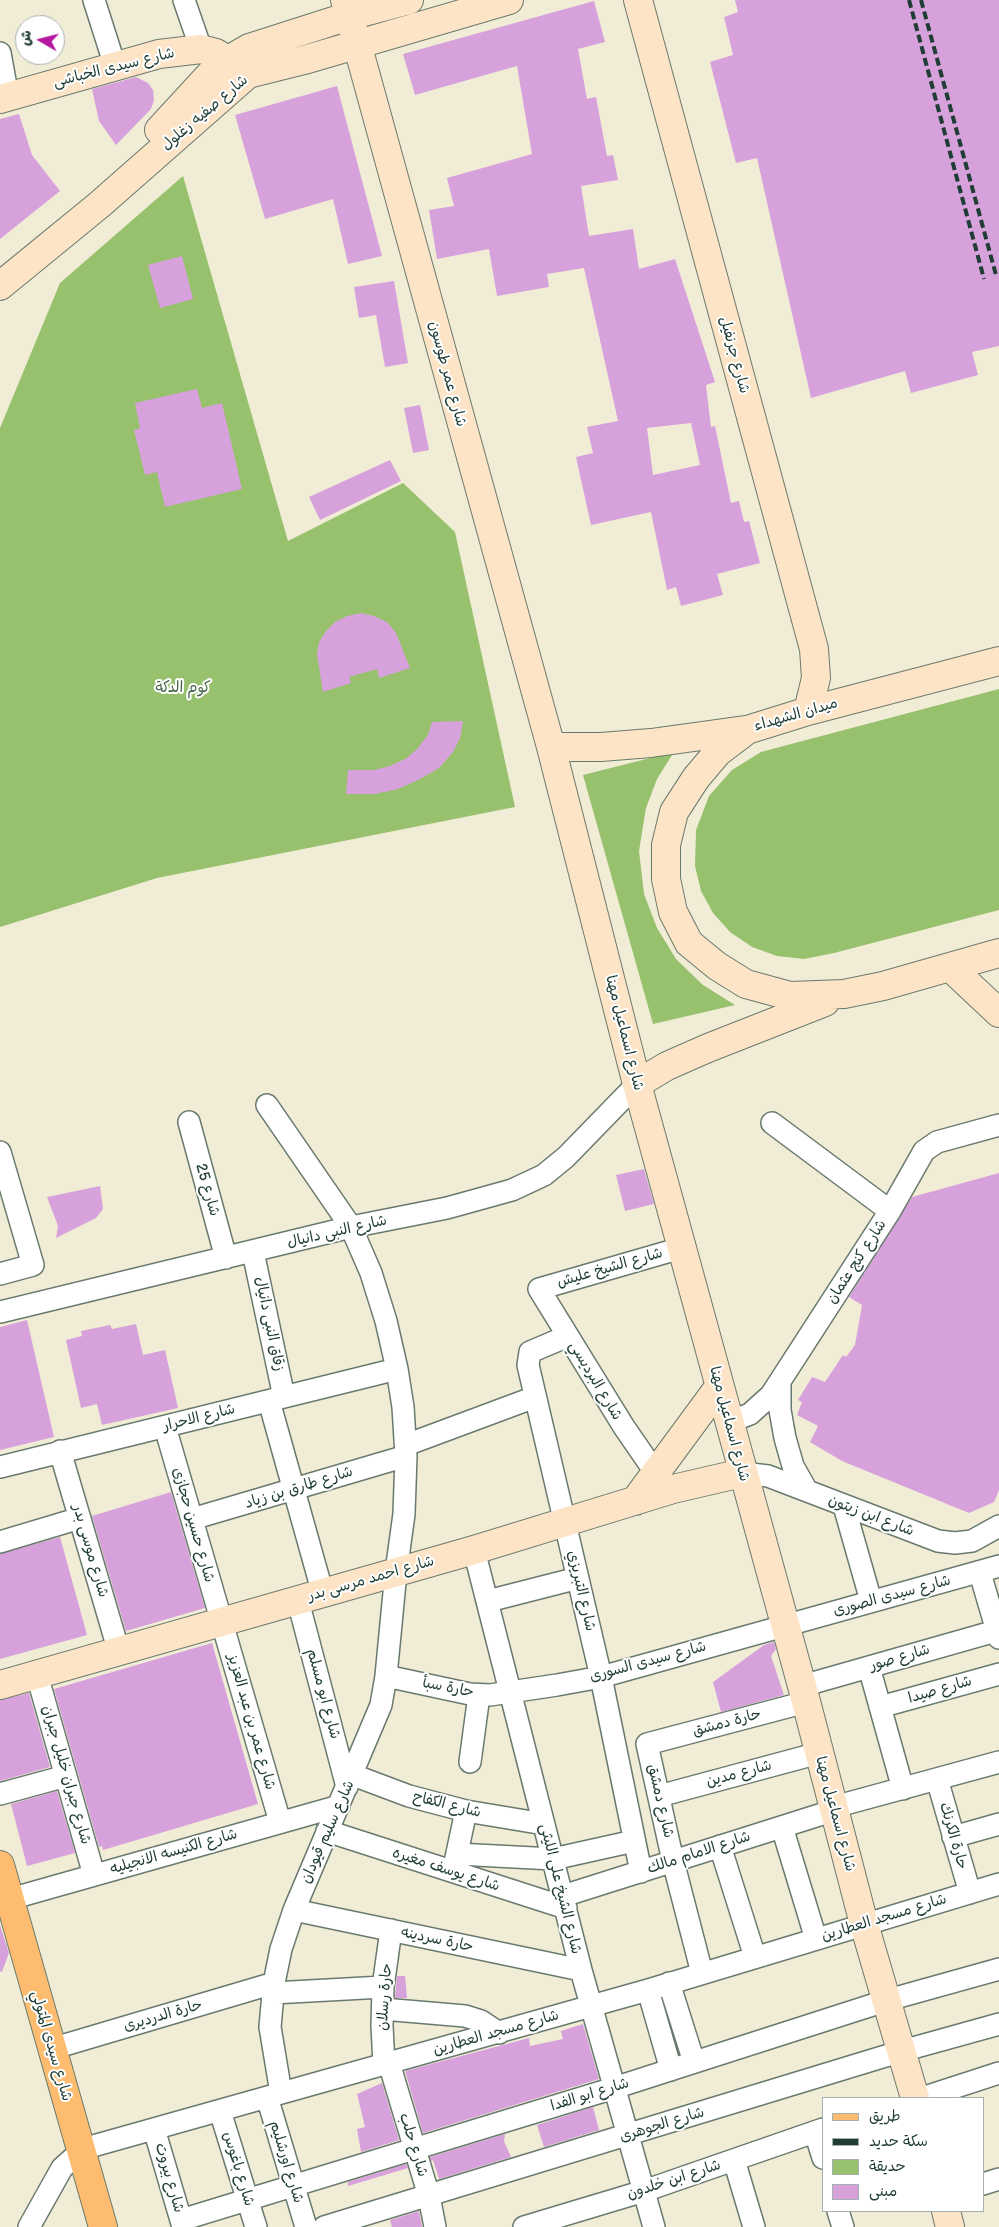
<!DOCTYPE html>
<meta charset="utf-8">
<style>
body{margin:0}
#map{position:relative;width:999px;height:2227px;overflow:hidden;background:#f1ecd6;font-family:"Balsamiq Sans","Playpen Sans Arabic",sans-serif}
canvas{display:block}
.legend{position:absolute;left:822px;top:2097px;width:162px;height:115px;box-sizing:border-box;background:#fff;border:1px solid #a5b1ae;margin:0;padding:6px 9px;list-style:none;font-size:15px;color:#1f3d34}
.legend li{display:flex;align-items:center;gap:10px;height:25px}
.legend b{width:25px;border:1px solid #a5b1ae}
.north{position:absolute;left:15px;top:15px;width:50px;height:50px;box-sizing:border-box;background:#fff;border:1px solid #a5b1ae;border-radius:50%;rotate:278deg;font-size:14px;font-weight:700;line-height:20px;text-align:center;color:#1f3d34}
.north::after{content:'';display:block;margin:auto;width:18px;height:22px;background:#b5179e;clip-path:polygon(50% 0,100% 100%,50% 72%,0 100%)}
</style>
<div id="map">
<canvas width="999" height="2227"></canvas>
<ul class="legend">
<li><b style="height:6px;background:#fdbc70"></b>طريق</li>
<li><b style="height:6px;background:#1f3d34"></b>سكة حديد</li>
<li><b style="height:14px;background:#98c16d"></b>حديقة</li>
<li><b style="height:14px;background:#d7a2dc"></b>مبنى</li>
</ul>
<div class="north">ش</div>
</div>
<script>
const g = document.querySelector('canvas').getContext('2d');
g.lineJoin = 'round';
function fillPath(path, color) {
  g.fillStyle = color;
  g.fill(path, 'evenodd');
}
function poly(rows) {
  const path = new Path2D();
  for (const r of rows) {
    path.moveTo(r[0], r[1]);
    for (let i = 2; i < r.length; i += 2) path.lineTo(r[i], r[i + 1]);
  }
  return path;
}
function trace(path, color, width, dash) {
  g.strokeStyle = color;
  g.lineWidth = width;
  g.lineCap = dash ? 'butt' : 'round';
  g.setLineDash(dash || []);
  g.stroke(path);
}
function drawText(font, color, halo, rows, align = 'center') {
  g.font = font + ' "Balsamiq Sans","Playpen Sans Arabic",sans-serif';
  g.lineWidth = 4;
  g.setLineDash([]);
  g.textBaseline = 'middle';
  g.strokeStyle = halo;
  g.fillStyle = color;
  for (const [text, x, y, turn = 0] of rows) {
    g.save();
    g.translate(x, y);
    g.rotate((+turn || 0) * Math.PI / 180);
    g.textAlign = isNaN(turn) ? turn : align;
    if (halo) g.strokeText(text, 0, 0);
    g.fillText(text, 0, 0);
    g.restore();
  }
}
const green = poly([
 [183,176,288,541,403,483,455,532,515,807,157,878,0,927,0,428,60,283],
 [999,689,999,910,834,953,804,959,777,956,752,947,730,932,713,913,701,891,695,866,696,830,709,796,732,770,761,752],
 [674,752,657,779,646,808,639,851,644,894,657,928,676,959,703,985,735,1005,653,1024,583,775]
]);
const building = poly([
 [735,0,999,0,999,346,972,352,978,375,911,393,905,371,811,398,757,158,736,163,710,62,733,55,724,17,738,12],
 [594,1,605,42,578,49,587,99,596,97,607,156,613,155,618,180,581,186,589,236,633,229,639,269,675,259,715,382,706,385,711,427,715,426,731,503,739,501,744,522,749,521,760,563,717,574,723,595,681,606,676,587,667,590,651,512,591,525,576,457,593,453,587,427,618,421,584,268,547,274,549,287,497,296,489,249,437,259,429,210,454,206,447,178,532,154,517,66,415,95,403,54],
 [691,423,700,465,653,475,647,428],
 [136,77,148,83,153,90,154,100,151,109,116,145,99,121,92,89],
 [337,86,382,256,348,264,333,199,265,219,235,115],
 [19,114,32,155,60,191,0,239,0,119],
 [182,256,193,299,160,308,148,265],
 [394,281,408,363,385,367,376,315,359,318,354,287],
 [197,389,202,408,222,403,242,489,165,507,157,472,145,475,134,430,140,428,135,403],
 [420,405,429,450,413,453,404,408],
 [390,460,401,481,320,520,309,497],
 [361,613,374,616,387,622,396,633,410,668,379,678,377,669,349,677,351,683,323,692,317,655,319,642,326,631,335,622,347,616],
 [463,721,460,738,453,752,439,768,420,779,398,789,375,794,346,794,348,770,374,770,390,766,407,758,417,749,428,735,432,722],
 [644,1169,654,1204,625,1211,616,1175],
 [999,1173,999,1490,994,1502,969,1513,842,1461,810,1442,818,1426,797,1415,802,1402,798,1400,812,1377,825,1382,843,1355,846,1357,855,1345,862,1305,849,1297,912,1197],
 [100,1186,103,1209,96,1218,56,1238,58,1226,47,1197],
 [27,1320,54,1437,0,1450,0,1327],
 [136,1324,143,1355,165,1350,178,1408,102,1425,97,1404,81,1408,66,1340,82,1336,81,1331,110,1325,112,1329],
 [171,1492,205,1608,126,1631,92,1516],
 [60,1537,87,1635,0,1659,0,1554],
 [774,1642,776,1649,771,1656,784,1695,721,1712,713,1682,764,1645],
 [212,1643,258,1804,103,1850,102,1846,99,1847,54,1689],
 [29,1693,50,1767,0,1781,0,1700],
 [57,1791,75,1853,27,1866,11,1804],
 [0,1925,9,1953,2,1972,0,1971],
 [397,1976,405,1976,407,1998,395,1998],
 [583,2024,599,2079,423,2133,405,2071,529,2038,530,2046,563,2039,561,2031],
 [382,2083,399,2140,361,2152,357,2129,365,2127,357,2094],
 [593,2107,599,2130,544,2147,537,2125],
 [505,2134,504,2141,511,2157,439,2179,433,2160,431,2161,430,2157],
 [406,2164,408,2168,348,2186,348,2182],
 [419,2211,422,2227,392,2227,390,2220]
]);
const street = poly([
 [94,0,115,66],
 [184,0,201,49],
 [0,53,8,97],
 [267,1105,351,1227,371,1273,386,1321,397,1369,403,1407,406,1456,404,1514,396,1572,386,1676,381,1705,294,1910,281,1949,274,1983,270,2027,281,2093],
 [189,1122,226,1258],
 [772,1123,890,1211],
 [0,1152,33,1265,0,1274],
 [253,1252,284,1397],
 [0,1312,351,1227,447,1208,512,1190,544,1175,566,1157,637,1084],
 [568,1336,530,1352,528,1365,601,1677,641,1872],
 [780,1381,780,1410,785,1438,793,1466,807,1491],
 [269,1401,323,1594],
 [729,1422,750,1414,771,1395,890,1211,924,1151,937,1142,999,1125],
 [165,1427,280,1822],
 [406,1445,535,1397],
 [60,1451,119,1652],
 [0,1467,397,1369],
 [655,1472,624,1427,539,1289,681,1248],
 [742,1473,768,1476,938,1541,955,1543,972,1541,999,1526],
 [844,1506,871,1601],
 [192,1519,406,1456],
 [0,1542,80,1518],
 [474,1550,581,1970,654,2227],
 [980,1573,999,1638],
 [298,1601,347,1787],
 [488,1601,578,1578],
 [869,1667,903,1789],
 [37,1675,94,1875],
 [386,1676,470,1694,490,1695,557,1685,601,1677,999,1566],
 [802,1686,999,1630],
 [880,1707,999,1674],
 [470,1762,479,1695],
 [353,1775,409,1796,466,1811,544,1824],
 [937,1779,970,1893],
 [0,1794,66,1776],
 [659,1796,819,1753],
 [834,1807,999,1762],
 [782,1827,816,1939],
 [327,1831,566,1908],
 [953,1837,999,1824],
 [720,1846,755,1957],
 [457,1854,553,1859,634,1841],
 [454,1867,466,1811],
 [563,1896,835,1810],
 [10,1899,339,1806],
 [294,1910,581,1970],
 [702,1973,673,1861,647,1744,806,1702],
 [669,1983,694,2062],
 [648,1990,671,2070],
 [273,1993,383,1987],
 [383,2009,465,2016,481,2021,499,2033],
 [51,2049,274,1983],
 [389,2063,429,2196,435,2227],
 [384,2065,382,2026,383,1987,391,1930],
 [267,2097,306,2227],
 [922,2098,999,2073],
 [220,2111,256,2227],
 [154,2129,183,2227],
 [815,2132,823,2158],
 [734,2160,754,2227],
 [983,2184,999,2179],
 [838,2211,843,2227],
 [181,2220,614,2088,888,2000,999,1969],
 [29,2227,62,2168,81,2151,93,2146,648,1990,999,1884],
 [324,2227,902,2051,999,2024],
 [524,2227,644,2191,823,2129]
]);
const secondary = poly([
 [345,0,551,747,637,1084,802,1686,864,1924,915,2098],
 [638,0,814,649,816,678,808,711],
 [0,99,159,54,201,49,216,53,240,68],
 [159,130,218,66,249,48,349,16,409,0],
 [0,286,99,205,248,74,304,60,509,0],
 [999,661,808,711,747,730,718,752,696,778,674,812,666,845,666,879,673,912,689,943,717,966,746,984,790,996,844,994,883,986,999,953],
 [551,747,601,747,651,743,745,730],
 [950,967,999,1013],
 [637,1084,667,1066,708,1048,825,1002],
 [635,1501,719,1387],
 [0,1685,474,1550,673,1489,742,1473],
 [946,2211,950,2227]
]);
const primary = poly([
 [0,1865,103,2227]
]);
const rail = poly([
 [909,0,984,279],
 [921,0,996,275]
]);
const streetNames = [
 ["شارع سيدى الخباشى",114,68,-14],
 ["شارع صفيه زغلول",205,113,-40],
 ["شارع جرنفيل",734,355,75],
 ["شارع عمر طوسون",447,374,75],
 ["ميدان الشهداء",796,715,-16],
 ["شارع اسماعيل مهنا",624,1033,76],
 ["شارع 25",207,1190,74],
 ["شارع النبى دانيال",337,1232,-13],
 ["شارع كنج عثمان",857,1262,-57],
 ["شارع الشيخ عليش",610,1268,-16],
 ["زقاق النبى دانيال",269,1324,78],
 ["شارع البرديسي",595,1381,59],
 ["شارع الاحرار",199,1418,-14],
 ["شارع اسماعيل مهنا",729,1424,75],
 ["شارع طارق بن زياد",299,1488,-17],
 ["شارع ابن زيتون",871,1516,21],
 ["شارع حسين حجازى",193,1525,74],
 ["شارع موسى بدر",90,1551,74],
 ["شارع احمد مرسى بدر",371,1579,-16],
 ["شارع التبريزي",581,1591,77],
 ["شارع سيدى الصورى",892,1596,-15],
 ["شارع صور",900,1658,-16],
 ["شارع سيدى السورى",648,1662,-15],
 ["حارة سبأ",448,1688,11],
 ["شارع صيدا",940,1690,-16],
 ["شارع ابو مسلم",323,1694,75],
 ["شارع عمر بن عبد العزيز",251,1722,74],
 ["حارة دمشق",727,1723,-15],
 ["شارع مدين",739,1774,-15],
 ["شارع جبران خليل جبران",66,1775,74],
 ["شارع دمشق",660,1801,77],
 ["شارع الكفاح",447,1805,14],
 ["شارع اسماعيل مهنا",835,1814,75],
 ["شارع سليم قيودان",328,1832,-66],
 ["حارة الكرنك",953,1836,74],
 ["شارع الكنيسه الانجيليه",174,1852,-16],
 ["شارع الامام مالك",699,1853,-18],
 ["شارع يوسف مغيره",446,1870,18],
 ["شارع الشيخ على الليثى",560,1889,76],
 ["شارع مسجد العطارين",884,1918,-17],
 ["حارة سردينه",437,1940,12],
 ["حارة رسلان",385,1997,-86],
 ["حارة الدرديرى",163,2016,-16],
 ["شارع مسجد العطارين",496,2033,-16],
 ["شارع سيدى المتولي",51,2046,74],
 ["شارع ابو الفدا",590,2095,-17],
 ["شارع الجوهرى",662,2125,-17],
 ["شارع حلب",413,2145,73],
 ["شارع اورشليم",286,2162,73],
 ["شارع باغوس",238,2169,73],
 ["شارع بيروت",169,2178,74],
 ["شارع ابن خلدون",674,2180,-18]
];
const parkNames = [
 ["كوم الدكة",183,688]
];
fillPath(green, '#98c16d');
fillPath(building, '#d7a2dc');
trace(street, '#687a6d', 24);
trace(secondary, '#687a6d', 30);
trace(primary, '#687a6d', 30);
trace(street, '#fff', 21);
trace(secondary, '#fee4c6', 28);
trace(primary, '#fdbc70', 28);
trace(rail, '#1f3d34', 4, [8, 4]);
drawText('15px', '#1f3d34', '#fff', streetNames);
drawText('15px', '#436545', '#fff', parkNames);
</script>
